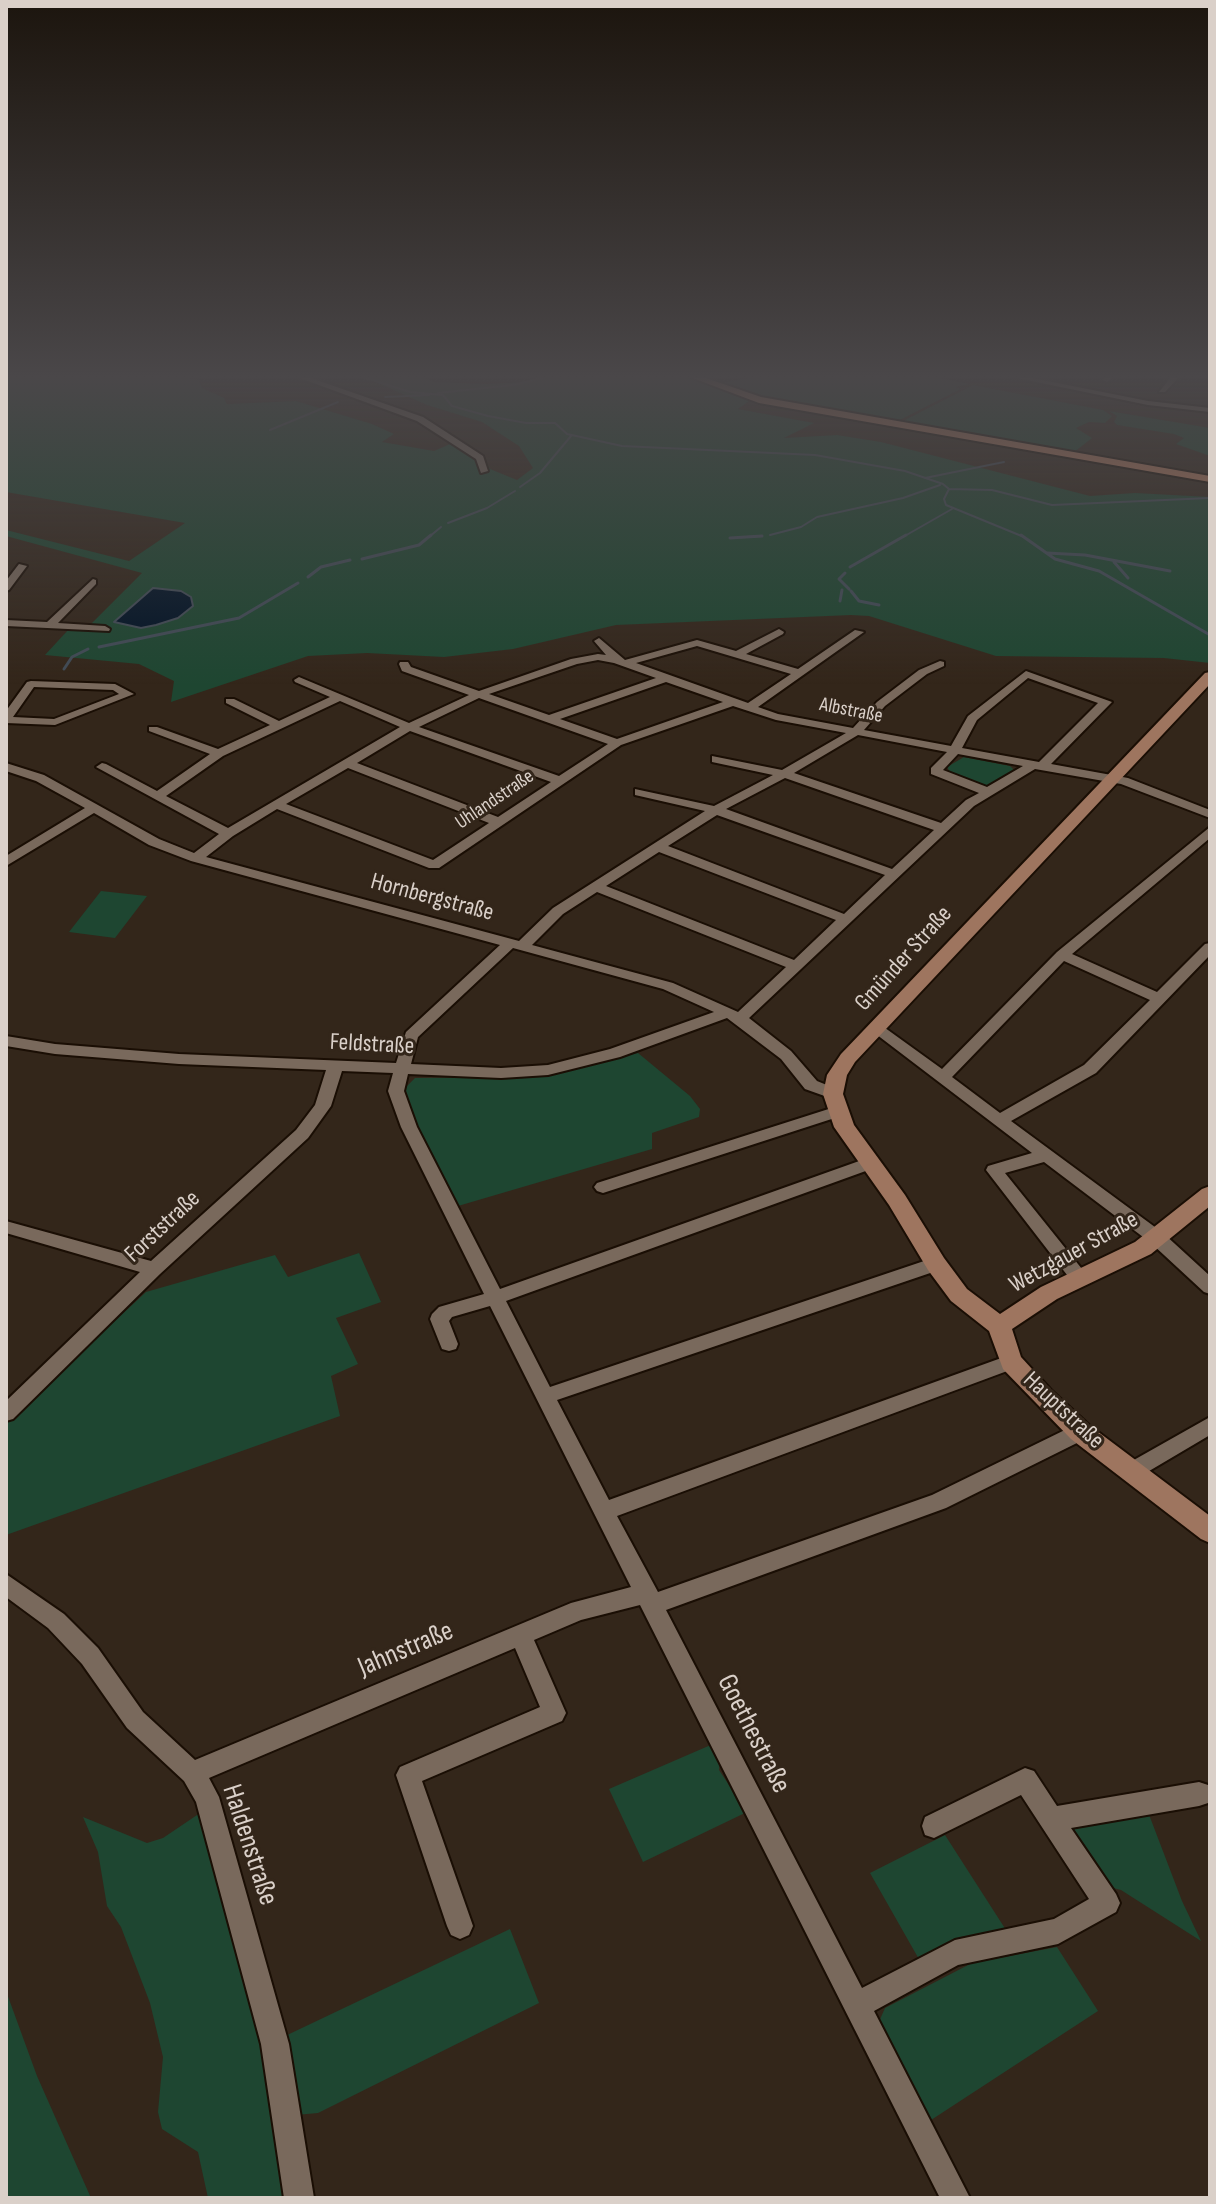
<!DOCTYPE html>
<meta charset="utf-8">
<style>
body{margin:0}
#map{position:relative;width:1216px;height:2204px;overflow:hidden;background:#33261a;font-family:"Sofia Sans Condensed",sans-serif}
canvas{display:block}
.frame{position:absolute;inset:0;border:8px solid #dad0c9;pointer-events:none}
</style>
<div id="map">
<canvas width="1216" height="2204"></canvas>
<div class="frame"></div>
</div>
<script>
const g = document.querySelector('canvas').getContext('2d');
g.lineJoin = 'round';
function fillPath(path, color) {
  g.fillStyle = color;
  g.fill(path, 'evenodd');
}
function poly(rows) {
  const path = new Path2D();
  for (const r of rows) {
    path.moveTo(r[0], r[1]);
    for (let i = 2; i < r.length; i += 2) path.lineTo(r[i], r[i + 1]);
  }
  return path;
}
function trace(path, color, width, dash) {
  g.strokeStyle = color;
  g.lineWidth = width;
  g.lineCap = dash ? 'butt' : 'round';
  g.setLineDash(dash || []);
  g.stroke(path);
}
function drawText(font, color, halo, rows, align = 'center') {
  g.font = font + ' "Sofia Sans Condensed",sans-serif';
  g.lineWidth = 6;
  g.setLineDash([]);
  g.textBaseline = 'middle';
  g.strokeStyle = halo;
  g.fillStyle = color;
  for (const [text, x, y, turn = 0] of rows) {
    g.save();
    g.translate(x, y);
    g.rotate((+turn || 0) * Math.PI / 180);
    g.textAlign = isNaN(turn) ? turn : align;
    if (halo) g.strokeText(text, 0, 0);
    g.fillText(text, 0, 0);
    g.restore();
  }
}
const green = poly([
 [6,377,183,377,199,380,202,388,224,398,227,404,296,401,372,424,394,434,382,442,434,451,457,441,484,457,490,469,517,480,533,468,519,446,482,422,427,405,364,377,422,377,434,382,486,384,526,382,541,377,687,377,749,401,738,409,814,423,784,438,837,435,881,442,1090,496,1135,493,1210,497,1210,663,1164,658,996,656,869,616,851,615,616,625,513,649,444,657,367,653,308,656,171,702,174,681,139,664,45,655,69,629,85,630,142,573,6,536,6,530,129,561,185,523,6,492],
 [754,377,934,377,970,384,956,387,961,389,896,422,760,399,714,384],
 [973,385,1103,410,1112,416,1105,423,1089,422,1076,428,1092,438,1073,453,901,422],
 [1109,411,1210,428,1210,456,1176,444,1184,438,1174,434,1117,425,1114,422,1117,416],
 [964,757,1010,766,1014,770,992,789,950,772,947,767],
 [101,891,147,896,115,938,69,932],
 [638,1053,690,1096,700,1109,699,1117,652,1133,652,1149,458,1206,424,1142,404,1089,415,1078,536,1077],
 [359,1253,381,1302,336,1318,358,1364,331,1376,340,1416,6,1535,6,1422,146,1292,275,1255,288,1277],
 [713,1744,720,1759,719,1770,747,1812,643,1862,609,1789],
 [1148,1812,1182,1901,1201,1941,1121,1890,1105,1886,1070,1829,1073,1823],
 [200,1813,265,2040,291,2198,208,2198,198,2152,162,2129,158,2112,163,2057,150,2003,121,1927,107,1906,98,1852,83,1817,147,1843,163,1838],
 [945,1835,1006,1930,920,1961,870,1873],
 [510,1929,539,2003,318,2113,296,2115,283,2037],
 [1057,1947,1098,2011,928,2122,878,2024,885,2008,972,1963],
 [6,1991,37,2076,91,2198,6,2198]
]);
const water = poly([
 [153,588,181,591,191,597,193,606,178,618,156,625,141,628,114,622,153,588]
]);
const streamFar1 = poly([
 [363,377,410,392,443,395,452,406,488,416,526,423,555,423,567,434,622,446,815,455,905,471,943,484],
 [438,393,513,385,546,377],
 [385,397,429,395],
 [270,430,338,402],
 [925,478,1004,462],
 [943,484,949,489,944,499,946,505,1024,537],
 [520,487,540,473,571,436],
 [949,489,992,490,1052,505,1210,498],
 [448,523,487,508,515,491],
 [770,535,801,527,817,517,903,498,940,485],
 [429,537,441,527],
 [746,537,762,536],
 [903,537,952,509]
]);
const stream = poly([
 [1021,535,1055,559,1099,571,1210,635],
 [730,538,762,536],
 [1047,553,1085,555,1170,571],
 [362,559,419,545,431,535],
 [1114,562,1128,578],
 [850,567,906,535],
 [845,573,839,579,849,589],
 [308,577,321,567,350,560],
 [851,591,859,601,879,605],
 [840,601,842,590],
 [99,647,239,618,298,583],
 [64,669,72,657,88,649]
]);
const street = poly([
 [297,377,308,377,423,417,483,456,488,471,481,473,476,459,417,421,297,377],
 [1012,377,1027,377,1148,401,1210,408,1210,412,1148,405,1012,377],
 [1106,377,1114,377,1107,382,1103,380,1106,377],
 [1171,377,1179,377,1165,392,1159,392,1171,377],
 [19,564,27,566,9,590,6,591,6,581,19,564],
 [93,579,96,580,96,584,58,623,105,626,110,629,109,631,6,626,6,620,47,622,93,579],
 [779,629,784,632,783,634,746,654,798,669,855,630,864,632,758,707,778,714,853,728,877,702,919,670,940,661,944,662,944,666,927,674,885,706,864,730,951,746,968,716,1026,671,1112,702,1051,764,1128,778,1210,810,1210,818,1121,784,1035,769,974,806,749,1018,791,1051,817,1081,839,1090,841,1094,839,1098,833,1099,805,1089,781,1059,727,1018,620,1057,548,1075,501,1078,408,1074,404,1091,417,1127,500,1289,862,1160,868,1158,876,1164,874,1168,506,1301,550,1387,930,1259,936,1257,942,1259,945,1264,942,1269,557,1400,609,1500,1004,1357,1011,1354,1018,1357,1021,1362,1018,1367,617,1516,658,1592,932,1495,1073,1426,1080,1424,1087,1426,1090,1432,1087,1438,946,1508,666,1610,862,1988,955,1940,1054,1919,1089,1899,1021,1795,934,1838,925,1835,922,1826,925,1817,1025,1768,1034,1771,1057,1806,1199,1782,1208,1785,1210,1797,1208,1803,1199,1806,1071,1828,1116,1894,1120,1903,1116,1912,1058,1944,958,1965,874,2011,970,2198,940,2198,640,1605,581,1620,534,1640,566,1713,562,1721,422,1781,473,1926,469,1935,460,1939,451,1935,447,1926,396,1775,400,1767,540,1707,515,1648,209,1778,219,1797,289,2044,314,2198,284,2198,261,2044,196,1802,184,1781,127,1728,82,1664,48,1628,6,1597,6,1574,64,1614,98,1648,143,1712,195,1760,571,1603,631,1587,490,1306,452,1317,449,1321,458,1344,456,1349,449,1351,442,1349,430,1319,432,1314,439,1307,484,1294,401,1127,388,1091,393,1073,342,1071,331,1106,308,1138,160,1274,13,1419,6,1421,6,1401,140,1272,6,1233,6,1221,151,1261,296,1130,315,1105,326,1070,179,1064,55,1054,6,1046,6,1036,55,1044,179,1054,396,1063,406,1032,500,945,191,861,149,845,94,813,6,866,6,856,85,808,36,781,6,771,6,763,44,775,159,839,194,853,219,834,96,767,102,763,106,764,157,791,210,754,149,731,149,727,157,727,218,749,270,725,226,703,226,699,234,699,279,721,330,697,295,682,294,680,299,677,409,723,469,695,402,671,399,664,400,662,408,662,411,667,479,691,571,659,598,654,606,655,594,641,599,638,625,660,697,640,736,651,779,629],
 [697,646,791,674,748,703,636,663,697,646],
 [598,660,614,663,656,678,549,715,489,694,577,664,598,660],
 [1028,678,1098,703,1039,762,962,748,977,720,1028,678],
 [666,682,723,702,617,739,560,719,666,682],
 [479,698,608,744,559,776,419,727,479,698],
 [340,701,400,727,228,828,166,796,223,756,340,701],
 [733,706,776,720,846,733,782,770,712,756,712,762,773,775,714,806,635,789,635,795,705,811,553,908,519,941,206,857,233,836,277,809,429,868,439,868,621,745,733,706],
 [410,731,551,782,498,817,357,763,410,731],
 [858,735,947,752,931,768,931,774,979,793,966,800,941,823,794,773,858,735],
 [958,754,1023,766,987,787,943,770,958,754],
 [348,768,489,823,433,860,286,804,348,768],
 [785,778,934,830,892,869,726,809,785,778],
 [717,815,885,875,844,914,668,846,717,815],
 [659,852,836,920,794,960,606,886,659,852],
 [597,892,786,967,738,1012,673,983,532,945,563,914,597,892],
 [513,948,663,989,714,1012,610,1049,548,1065,501,1068,411,1064,418,1037,513,948],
 [31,681,115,684,134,694,55,725,6,723,6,711,27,682,31,681],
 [34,687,113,690,119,694,54,719,13,717,34,687],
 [1210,827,1210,838,1072,954,1157,992,1205,944,1210,943,1210,955,1096,1073,1011,1121,1163,1233,1210,1276,1210,1294,1204,1292,1151,1243,1044,1162,1005,1173,1086,1274,1089,1279,1086,1284,1080,1286,1074,1284,986,1170,988,1166,1032,1153,868,1028,876,1023,881,1025,942,1069,1057,952,1210,827],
 [1064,961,1150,1000,1084,1065,1000,1113,952,1077,1064,961],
 [838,1106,844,1107,846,1111,844,1115,603,1193,597,1191,594,1187,597,1183,838,1106],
 [1210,1417,1210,1435,1139,1477,1132,1480,1125,1477,1122,1471,1125,1465,1210,1417]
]);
const secondary = poly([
 [1210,672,1210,684,855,1062,847,1075,843,1094,854,1125,905,1195,944,1258,967,1289,1000,1314,1041,1287,1135,1242,1202,1189,1210,1186,1210,1206,1151,1254,1057,1299,1012,1329,1021,1357,1053,1392,1089,1425,1210,1516,1210,1543,1201,1539,1071,1439,1003,1369,989,1331,951,1301,928,1270,889,1205,834,1127,823,1094,827,1075,841,1054,1205,673,1210,672]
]);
const primary = poly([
 [690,377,703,377,761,397,1210,476,1210,482,759,403,690,377]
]);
const farStreetnames = [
 ["Albstraße",851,711,11],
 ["Uhlandstraße",495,800,-34]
];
const streetNames = [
 ["Hornbergstraße",432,898,15],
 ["Gmünder Straße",904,959,-48],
 ["Feldstraße",372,1045,3],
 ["Forststraße",163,1227,-43],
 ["Wetzgauer Straße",1074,1253,-29],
 ["Hauptstraße",1063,1411,43]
];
const nearStreetnames = [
 ["Jahnstraße",406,1650,-23],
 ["Goethestraße",753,1734,63],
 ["Haldenstraße",249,1845,72]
];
fillPath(green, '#1e4631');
fillPath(water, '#001225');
trace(water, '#414b56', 2);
trace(streamFar1, '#414b56', 2);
trace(stream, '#414b56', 3);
trace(street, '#1a0e04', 4);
trace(secondary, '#1a0e04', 4);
trace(primary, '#1a0e04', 4);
fillPath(street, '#79695c');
fillPath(secondary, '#9e755f');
fillPath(primary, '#c38263');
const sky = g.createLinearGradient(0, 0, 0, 685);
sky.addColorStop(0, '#1c150e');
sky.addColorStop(0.55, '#4a4749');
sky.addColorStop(1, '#4a474900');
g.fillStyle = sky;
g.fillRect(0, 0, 1216, 685);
drawText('20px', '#dad0c9', '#33261a', farStreetnames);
drawText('24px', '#dad0c9', '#33261a', streetNames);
drawText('28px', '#dad0c9', '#33261a', nearStreetnames);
</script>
